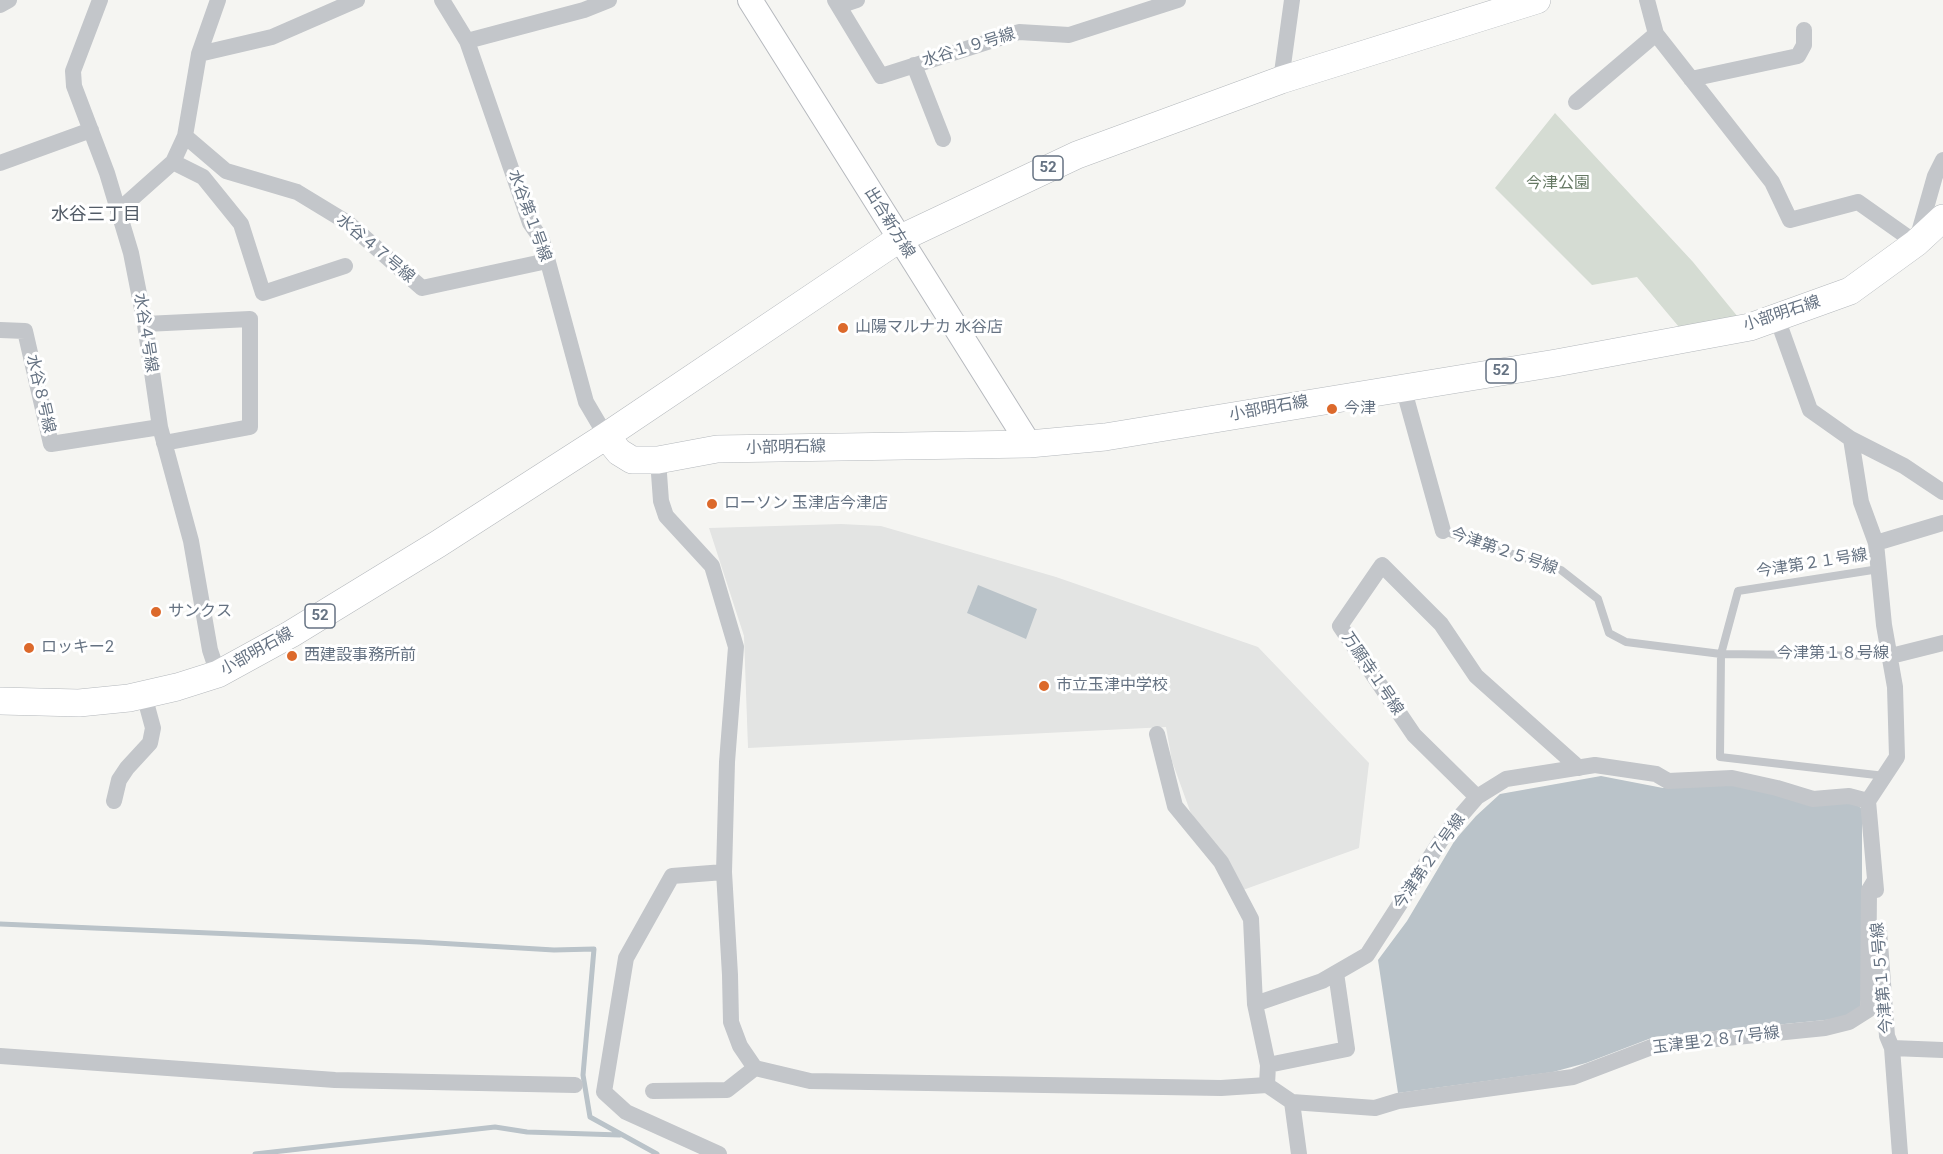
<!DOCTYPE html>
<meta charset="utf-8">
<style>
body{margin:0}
canvas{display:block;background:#f5f5f2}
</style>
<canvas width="1943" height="1154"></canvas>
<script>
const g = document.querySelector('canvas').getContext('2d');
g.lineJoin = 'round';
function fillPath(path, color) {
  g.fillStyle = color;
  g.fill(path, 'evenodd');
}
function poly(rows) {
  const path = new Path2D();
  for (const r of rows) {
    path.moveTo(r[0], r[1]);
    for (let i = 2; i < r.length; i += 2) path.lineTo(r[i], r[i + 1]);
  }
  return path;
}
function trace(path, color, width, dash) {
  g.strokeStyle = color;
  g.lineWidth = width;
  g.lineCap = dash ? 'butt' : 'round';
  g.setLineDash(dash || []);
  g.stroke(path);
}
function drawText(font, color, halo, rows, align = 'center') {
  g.font = font + ' Roboto,"Noto Sans JP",sans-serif';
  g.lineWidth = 6;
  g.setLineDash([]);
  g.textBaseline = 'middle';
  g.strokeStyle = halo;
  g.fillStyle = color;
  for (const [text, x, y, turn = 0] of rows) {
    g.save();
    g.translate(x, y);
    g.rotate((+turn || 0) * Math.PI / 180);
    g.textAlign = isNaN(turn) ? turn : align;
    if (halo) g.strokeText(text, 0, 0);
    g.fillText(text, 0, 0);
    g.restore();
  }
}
const built = poly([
 [841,524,881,526,1056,577,1258,647,1369,763,1359,848,1243,890,1212,850,1190,811,1172,761,1166,727,748,748,744,636,709,528]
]);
const green = poly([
 [1555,113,1693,262,1738,317,1679,327,1637,277,1592,285,1495,188]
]);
const water = poly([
 [978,585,1037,609,1026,639,967,613],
 [1601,776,1663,788,1738,783,1855,803,1862,809,1862,993,1860,1006,1854,1013,1845,1018,1654,1037,1586,1063,1553,1072,1398,1093,1378,960,1407,921,1455,840,1476,816,1500,794]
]);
const stream = poly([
 [0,924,420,942,554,950,594,949,583,1075,590,1117,657,1154],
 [255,1154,495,1127,527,1132,620,1135]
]);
const lane = poly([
 [1443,531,1561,570,1598,599,1609,633,1626,642,1721,654,1890,656],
 [1879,569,1738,591,1721,654,1720,757,1885,776]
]);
const street = poly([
 [100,0,73,71,74,86,107,173,131,253,145,324,160,427,191,541,210,650,218,674],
 [442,0,467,41,530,223,542,240,586,402,606,436],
 [835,0,881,76,1019,32,1069,35,1178,0],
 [1647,0,1656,34,1772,182,1790,220,1858,202,1916,243,1935,176,1943,160],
 [0,5,9,0],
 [839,6,857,0],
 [467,41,584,10,609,0],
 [199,54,272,37,357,0],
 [914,65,943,139],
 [1691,79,1798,56,1804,45,1804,30],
 [1281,80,1292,0],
 [1576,102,1656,34],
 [185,136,226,171,297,192,348,223,422,288,547,261],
 [173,162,203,177,241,224,263,293,345,266],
 [0,163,91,130],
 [118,211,173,162,185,136,199,54,218,0],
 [1777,318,1810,410,1851,439,1904,466,1943,492],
 [145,324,250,319,250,427,164,443],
 [0,330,25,331,51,444,160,427],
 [1403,387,1443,531],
 [1851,439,1861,502,1876,543,1884,625,1895,687,1897,757,1868,801],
 [658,460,661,501,666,516,712,566,736,647,727,762,724,872,730,975,731,1022,740,1046,755,1068,810,1081,1221,1088,1267,1085],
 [1876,543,1943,523],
 [1891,656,1943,643],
 [1157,734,1175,806,1221,862,1251,919,1255,1004,1268,1065,1267,1085],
 [1477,797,1414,735,1340,626,1382,565,1441,624,1476,676,1579,768],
 [114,801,119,780,127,768,150,743,153,728,144,695],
 [1868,801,1876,890],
 [1879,930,1887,1036,1892,1048,1900,1154],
 [1255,1004,1322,981,1367,955,1445,834,1477,797,1506,779,1595,765,1656,774,1668,781,1732,778,1777,788,1813,799,1849,796,1868,801],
 [1892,1048,1943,1050],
 [0,1056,335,1080,575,1085],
 [1268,1065,1347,1049,1336,973],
 [1267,1085,1292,1102,1299,1154],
 [653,1091,727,1090,755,1068],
 [1292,1102,1375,1108,1398,1101,1573,1077,1657,1045,1825,1028,1849,1022,1868,1010,1869,890,1875,880],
 [719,1154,626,1112,604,1092,626,958,672,876,724,872]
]);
const secondary = poly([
 [750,0,1029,444]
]);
const primary = poly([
 [606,436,619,452,632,460,658,460,717,449,1029,444,1105,437,1556,363,1750,327,1850,291,1916,243,1943,218],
 [0,701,79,703,129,698,177,687,218,674,291,634,438,544,606,436,899,239,1077,155,1281,80,1537,0]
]);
const markers = [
 [843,328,6,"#dc692b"],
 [1332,409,6,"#dc692b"],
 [712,504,6,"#dc692b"],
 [156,612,6,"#dc692b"],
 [29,648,6,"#dc692b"],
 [292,656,6,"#dc692b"],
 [1044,686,6,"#dc692b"]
];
const shields = [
 [1048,168,30],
 [1501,371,30],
 [320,616,30]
];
const shieldNames = [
 ["52",1048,168],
 ["52",1501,371],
 ["52",320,616]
];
const streetNames = [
 ["水谷１９号線",969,48,-17],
 ["水谷第１号線",529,216,70],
 ["出合新方線",889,223,58],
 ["水谷４７号線",375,249,40],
 ["小部明石線",1782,314,-18],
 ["水谷４号線",145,333,81],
 ["水谷８号線",40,394,77],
 ["小部明石線",1269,409,-10],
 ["小部明石線",786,448,-1],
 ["今津第２５号線",1504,552,19],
 ["今津第２１号線",1812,564,-9],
 ["小部明石線",257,652,-29],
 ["今津第１８号線",1833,654],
 ["万願寺１号線",1372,674,56],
 ["今津第２７号線",1430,862,-55],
 ["今津第１５号線",1883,978,-95],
 ["玉津里２８７号線",1716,1041,-7]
];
const parkNames = [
 ["今津公園",1558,184]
];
const poiNames = [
 ["山陽マルナカ 水谷店",855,328],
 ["今津",1344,409],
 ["ローソン 玉津店今津店",724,504],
 ["サンクス",168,612],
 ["ロッキー2",41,648],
 ["西建設事務所前",304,656],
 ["市立玉津中学校",1056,686]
];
const neighbourhoodNames = [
 ["水谷三丁目",96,215]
];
fillPath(built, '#e3e4e3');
fillPath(green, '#d5dcd3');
fillPath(water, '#bac3c9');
trace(stream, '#bac3c9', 5);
trace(secondary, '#b6b9be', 26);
trace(primary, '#b4b8bc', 28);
trace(lane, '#c3c6ca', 8);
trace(street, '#c3c6ca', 16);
trace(secondary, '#fff', 24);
trace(primary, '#fff', 27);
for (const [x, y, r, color] of markers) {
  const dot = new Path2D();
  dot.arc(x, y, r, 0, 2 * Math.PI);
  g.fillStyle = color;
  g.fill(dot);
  trace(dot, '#fff', 2);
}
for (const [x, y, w] of shields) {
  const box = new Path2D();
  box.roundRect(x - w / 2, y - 12, w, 24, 4.5);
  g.fillStyle = '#fff';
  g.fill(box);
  trace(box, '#657282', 1.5);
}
drawText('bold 15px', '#657282', null, shieldNames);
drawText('16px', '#657282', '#fff', streetNames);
drawText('16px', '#667964', '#fff', parkNames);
drawText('16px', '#657282', '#fff', poiNames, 'left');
drawText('18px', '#535c67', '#fff', neighbourhoodNames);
</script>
